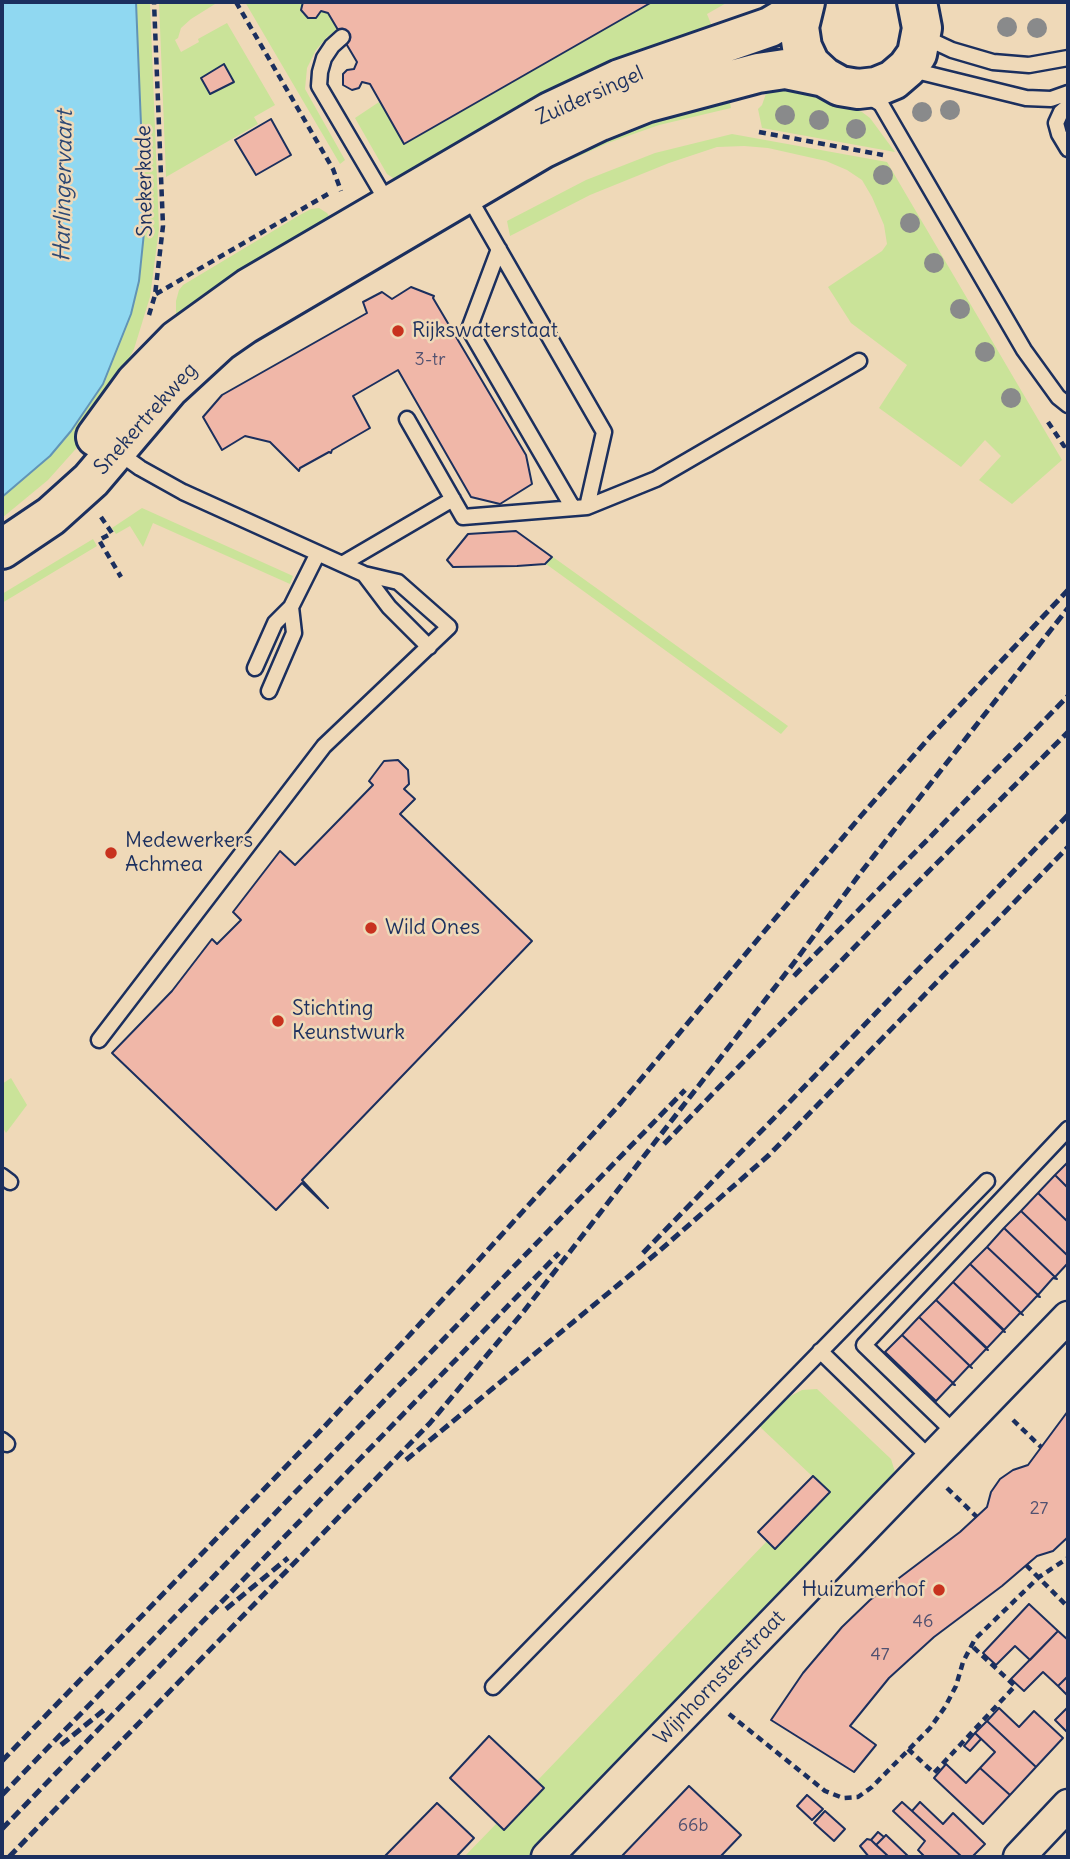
<!DOCTYPE html>
<style>
body{margin:0}
#map{position:relative;width:1070px;height:1859px;overflow:hidden;background:#efd9b8;font-family:Delius,sans-serif}
canvas{display:block}
.frame{position:absolute;inset:0;border:4px solid #1b2f5e;pointer-events:none}
</style>
<div id="map">
<canvas width="1070" height="1859"></canvas>
<div class="frame"></div>
</div>
<script>
const g = document.querySelector('canvas').getContext('2d');
g.lineJoin = 'round';
function fillPath(path, color) {
  g.fillStyle = color;
  g.fill(path, 'evenodd');
}
function poly(rows) {
  const path = new Path2D();
  for (const r of rows) {
    path.moveTo(r[0], r[1]);
    for (let i = 2; i < r.length; i += 2) path.lineTo(r[i], r[i + 1]);
  }
  return path;
}
function trace(path, color, width, dash) {
  g.strokeStyle = color;
  g.lineWidth = width;
  g.lineCap = dash ? 'butt' : 'round';
  g.setLineDash(dash || []);
  g.stroke(path);
}
function drawText(font, color, halo, rows, align = 'center') {
  g.font = font + ' Delius,sans-serif';
  g.lineWidth = 5;
  g.setLineDash([]);
  g.textBaseline = 'middle';
  g.strokeStyle = halo;
  g.fillStyle = color;
  for (const [text, x, y, turn = 0] of rows) {
    g.save();
    g.translate(x, y);
    g.rotate((+turn || 0) * Math.PI / 180);
    g.textAlign = isNaN(turn) ? turn : align;
    if (halo) g.strokeText(text, 0, 0);
    g.fillText(text, 0, 0);
    g.restore();
  }
}
const green = poly([
 [136,2,150,2,159,229,150,297,134,349,90,433,48,480,2,518,2,497,50,456,89,406,103,384,131,314,139,281,145,223],
 [159,2,214,2,215,4,191,19,181,28,178,38,175,40,181,52,199,42,198,39,227,23,275,105,254,117,258,124,166,177],
 [245,2,303,2,302,14,312,19,321,11,328,13,338,29,327,37,316,50,307,68,305,89,345,160,340,164],
 [652,2,728,2,707,14,715,34,398,181,387,174,355,118,379,102,405,144],
 [780,80,862,112,870,118,895,152,762,128,758,109,762,105,768,88],
 [728,92,731,108,659,125,608,143,524,181,540,160],
 [732,134,887,162,1062,460,1012,504,979,480,1001,456,985,440,961,467,879,408,907,365,851,323,828,287,882,251,887,244,884,225,872,197,862,180,847,170,826,161,768,148,744,146,717,147,669,163,590,195,510,236,507,221,586,180,655,153],
 [319,208,327,213,336,227,176,321,176,301,179,290,183,285,298,216,311,209],
 [142,508,293,576,290,584,153,523,143,547,130,526,116,534,112,528],
 [93,539,97,546,2,603,2,594],
 [553,557,606,595,788,726,781,734,546,564],
 [11,1078,27,1105,6,1133,2,1126,2,1084],
 [817,1389,891,1459,895,1472,890,1479,527,1857,464,1857,497,1823,505,1830,544,1789,537,1781,767,1541,829,1492,759,1426,787,1398,802,1390]
]);
const water = poly([
 [2,2,136,2,145,223,139,281,131,314,103,384,71,431,50,456,2,497,2,2]
]);
const building = poly([
 [303,2,652,2,404,144,370,84,362,82,359,88,352,90,343,85,343,74,347,70,354,69,357,62,328,13,321,11,316,18,308,18,301,10,303,2],
 [224,64,234,82,210,94,201,78,224,64],
 [271,119,291,155,256,175,235,140,271,119],
 [411,287,434,296,433,298,526,455,532,484,500,504,471,497,398,370,353,396,370,428,332,450,331,453,329,452,300,468,299,471,270,442,245,436,222,450,203,417,222,395,367,313,363,302,382,292,392,299,411,287],
 [516,531,552,557,545,564,517,566,453,567,447,560,468,534,516,531],
 [398,760,408,770,409,784,404,789,415,799,400,814,532,941,302,1180,328,1208,302,1183,276,1210,112,1053,172,991,212,939,217,944,241,920,233,912,280,851,295,865,373,785,369,781,384,761,398,760],
 [1068,1162,1068,1188,1055,1175,1068,1162],
 [1055,1175,1068,1188,1068,1222,1038,1193,1055,1175],
 [1038,1193,1068,1222,1068,1256,1021,1211,1038,1193],
 [1021,1211,1068,1256,1068,1263,1055,1277,1004,1228,1021,1211],
 [1004,1228,1057,1279,1053,1278,1038,1295,987,1247,1004,1228],
 [987,1247,1040,1297,1037,1296,1021,1313,970,1264,987,1247],
 [970,1264,1023,1315,1020,1313,1004,1330,953,1282,970,1264],
 [953,1282,1005,1332,1003,1331,987,1348,936,1300,953,1282],
 [936,1300,988,1350,986,1349,970,1366,919,1317,936,1300],
 [919,1317,972,1368,969,1366,953,1383,902,1335,919,1317],
 [902,1335,955,1385,952,1384,936,1401,885,1352,902,1335],
 [1068,1411,1068,1537,1053,1551,1037,1556,1002,1586,934,1637,889,1678,850,1726,876,1745,854,1772,771,1720,803,1673,842,1627,870,1600,960,1532,987,1507,991,1492,1000,1479,1013,1470,1028,1465,1068,1411],
 [813,1476,830,1492,775,1549,758,1532,813,1476],
 [1029,1604,1058,1631,1030,1660,1015,1646,996,1665,983,1653,1029,1604],
 [1058,1631,1068,1640,1068,1676,1058,1686,1043,1672,1024,1691,1011,1679,1058,1631],
 [1068,1676,1068,1696,1058,1686,1068,1676],
 [1068,1707,1068,1733,1055,1720,1068,1707],
 [999,1708,1019,1727,1034,1711,1063,1738,1036,1767,987,1721,999,1708],
 [987,1721,1036,1767,1010,1795,980,1768,995,1752,975,1733,987,1721],
 [975,1733,981,1739,970,1751,964,1746,975,1733],
 [489,1736,544,1788,504,1830,450,1778,489,1736],
 [946,1764,966,1783,980,1768,1010,1795,983,1824,934,1778,946,1764],
 [689,1786,741,1835,720,1857,621,1857,689,1786],
 [807,1795,823,1809,812,1820,797,1806,807,1795],
 [902,1802,912,1811,962,1857,925,1857,918,1850,925,1841,893,1811,902,1802],
 [920,1802,943,1824,953,1813,985,1844,972,1857,962,1857,912,1811,920,1802],
 [437,1803,474,1838,456,1857,384,1857,437,1803],
 [825,1811,845,1829,834,1841,814,1823,825,1811],
 [878,1832,884,1837,876,1845,871,1840,878,1832],
 [886,1835,909,1857,889,1857,876,1845,886,1835],
 [867,1839,871,1840,889,1857,869,1857,860,1846,867,1839]
]);
const path = poly([
 [236,2,333,169,341,191],
 [759,132,883,155],
 [156,294,328,194],
 [149,315,155,295,163,226,154,2],
 [1048,422,1064,446,1068,443],
 [101,517,112,533,99,540,121,577],
 [1013,1420,1041,1447],
 [947,1488,977,1517],
 [1026,1565,1068,1607],
 [729,1714,825,1791,843,1798,858,1797,872,1787,930,1728,945,1707,956,1686,963,1662,975,1639,1039,1577,1068,1558],
 [908,1749,934,1773,1015,1686,971,1645]
]);
const lane = poly([
 [922,36,952,50,993,62,1029,65,1068,58],
 [342,37,332,46,324,58,320,72,319,86,389,205],
 [908,69,1026,98,1051,99,1068,93],
 [868,96,881,104,1024,350,1058,397,1068,405],
 [1068,106,1061,112,1056,123,1059,134,1068,149],
 [467,194,604,432,587,507],
 [499,249,469,329,573,508],
 [407,419,463,517,587,507,656,479,859,361],
 [342,564,453,499],
 [364,574,389,607,429,647],
 [255,668,275,623,291,607,318,553],
 [269,691,294,633,291,607],
 [99,1040,324,746,449,627,398,582,364,574,183,492,140,468,118,452],
 [2,1176,10,1182],
 [820,1351,931,1459],
 [956,1434,864,1345,1068,1129],
 [2,1440,7,1444],
 [493,1687,987,1181]
]);
const street = poly([
 [547,1857,1068,1317],
 [1019,1857,1068,1805]
]);
const secondary = poly([
 [805,2,799,27,802,47,810,64,824,77,840,86,858,89,876,87,893,80,907,68,917,54,922,28,917,2],
 [96,437,136,382,177,340,249,288,550,112,620,79,770,27,802,8],
 [2,549,51,516,91,480,169,388,219,342,245,324,542,149,600,121,645,103,758,73,785,69,824,77]
]);
const rail = poly([
 [794,976,1068,696],
 [664,1144,905,895,1068,732],
 [643,1253,1068,815],
 [406,1460,658,1252,769,1155,1068,847],
 [226,1609,288,1558],
 [61,1745,104,1710],
 [2,1761,323,1428,457,1284,621,1103,860,817,928,739,1068,590],
 [2,1795,685,1090],
 [2,1829,559,1253],
 [9,1857,430,1423,524,1311,793,964,862,871,1068,608]
]);
const trees = [
 [1007,27],
 [1037,28],
 [950,110],
 [922,112],
 [785,115],
 [819,120],
 [856,129],
 [883,175],
 [910,223],
 [934,263],
 [960,309],
 [985,352],
 [1011,398]
];
const markers = [
 [398,331,7,"#c8321e"],
 [111,853,7,"#c8321e"],
 [371,928,7,"#c8321e"],
 [278,1021,7,"#c8321e"],
 [939,1590,7,"#c8321e"]
];
const numberNames = [
 ["3-tr",430,360],
 ["27",1039,1509],
 ["46",923,1622],
 ["47",880,1655],
 ["66b",693,1826]
];
const streetNames = [
 ["Zuidersingel",590,96,-24],
 ["Snekerkade",145,181,-91],
 ["Snekertrekweg",146,419,-48],
 ["Wijnhornsterstraat",720,1678,-46]
];
const poiNames = [
 ["Rijkswaterstaat",412,331],
 ["Medewerkers",125,841],
 ["Achmea",125,865],
 ["Wild Ones",385,928],
 ["Stichting",292,1009],
 ["Keunstwurk",292,1033],
 ["Huizumerhof",925,1590,"right"]
];
const waterNames = [
 ["Harlingervaart",64,186,-89]
];
fillPath(green, '#cae399');
fillPath(water, '#90d8f1');
trace(water, '#6194b6', 2);
fillPath(building, '#f0b7a8');
trace(building, '#1b2f5e', 2);
trace(lane, '#1b2f5e', 19);
trace(street, '#1b2f5e', 35);
trace(secondary, '#1b2f5e', 44);
trace(path, '#1b2f5e', 4.5, [7, 5]);
trace(lane, '#efd9b8', 14);
trace(street, '#efd9b8', 30);
trace(secondary, '#efd9b8', 38);
trace(rail, '#1b2f5e', 5, [10, 5]);
g.fillStyle = '#898a8b';
for (const [x, y] of trees) {
  g.beginPath();
  g.arc(x, y, 10, 0, 2 * Math.PI);
  g.fill();
}
for (const [x, y, r, color] of markers) {
  const dot = new Path2D();
  dot.arc(x, y, r, 0, 2 * Math.PI);
  g.fillStyle = color;
  g.fill(dot);
  trace(dot, '#efd9b8', 2.5);
}
drawText('18px', '#505170', null, numberNames);
drawText('21px', '#1b2f5e', '#efd9b8', streetNames);
drawText('21px', '#1b2f5e', '#efd9b8', poiNames, 'left');
drawText('italic 23px', '#2d4874', '#efd9b8', waterNames);
</script>
